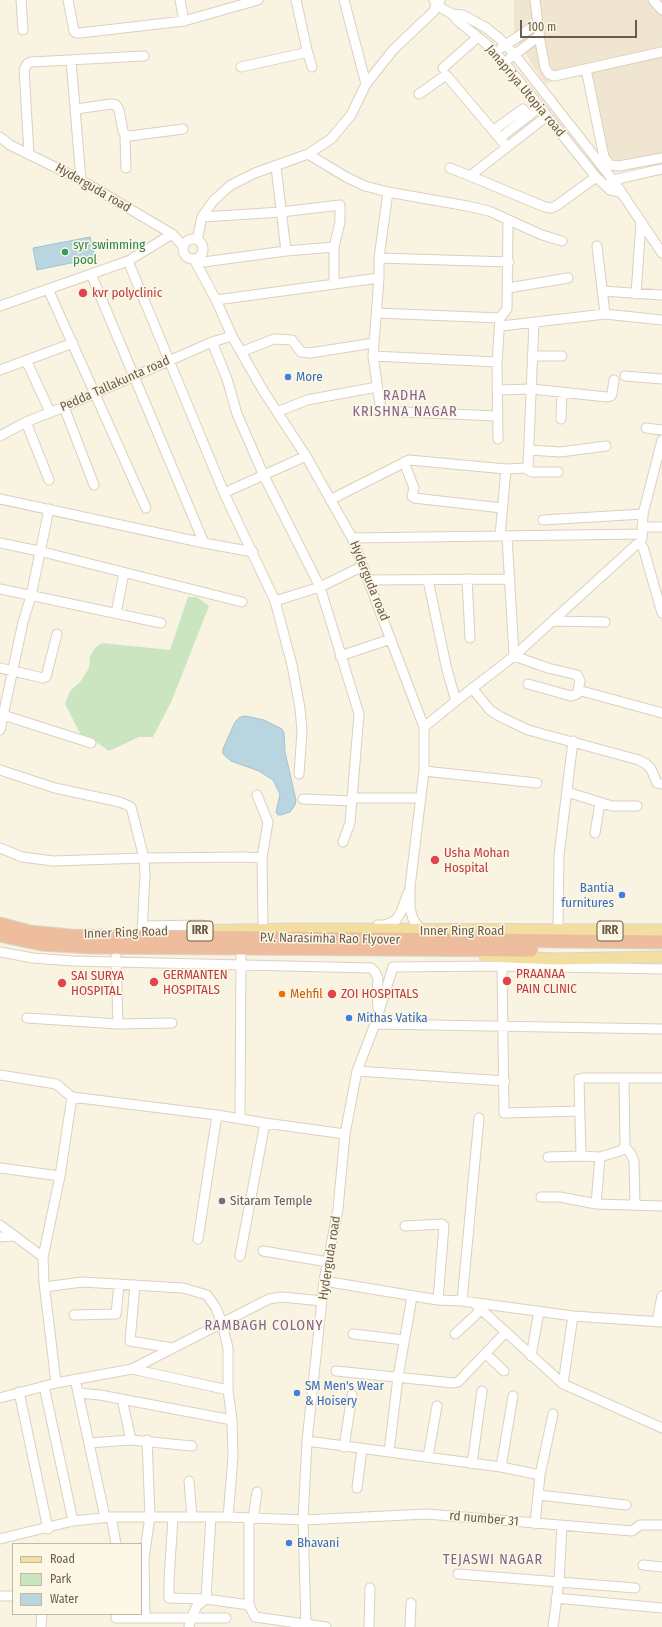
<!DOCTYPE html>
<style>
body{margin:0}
#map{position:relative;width:662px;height:1627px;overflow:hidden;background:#f9f3e1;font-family:"Fira Sans Condensed",sans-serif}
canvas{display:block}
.legend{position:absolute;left:12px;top:1543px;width:130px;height:72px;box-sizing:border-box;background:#fdf7e6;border:1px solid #c3b9a8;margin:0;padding:5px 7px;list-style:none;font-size:12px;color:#6d5c4b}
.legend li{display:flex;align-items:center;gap:8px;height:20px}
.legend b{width:20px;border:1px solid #c3b9a8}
.scale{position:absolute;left:520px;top:20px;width:117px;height:18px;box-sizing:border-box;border:2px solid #6d5c4b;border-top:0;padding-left:5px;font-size:12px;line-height:14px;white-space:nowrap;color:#6d5c4b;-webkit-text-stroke:3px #fdf7e6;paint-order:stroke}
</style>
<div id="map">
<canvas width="662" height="1627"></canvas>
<ul class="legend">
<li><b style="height:5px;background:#f2de9f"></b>Road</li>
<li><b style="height:11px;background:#cbe5c1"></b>Park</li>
<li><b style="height:11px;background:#b8d5e0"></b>Water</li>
</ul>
<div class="scale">100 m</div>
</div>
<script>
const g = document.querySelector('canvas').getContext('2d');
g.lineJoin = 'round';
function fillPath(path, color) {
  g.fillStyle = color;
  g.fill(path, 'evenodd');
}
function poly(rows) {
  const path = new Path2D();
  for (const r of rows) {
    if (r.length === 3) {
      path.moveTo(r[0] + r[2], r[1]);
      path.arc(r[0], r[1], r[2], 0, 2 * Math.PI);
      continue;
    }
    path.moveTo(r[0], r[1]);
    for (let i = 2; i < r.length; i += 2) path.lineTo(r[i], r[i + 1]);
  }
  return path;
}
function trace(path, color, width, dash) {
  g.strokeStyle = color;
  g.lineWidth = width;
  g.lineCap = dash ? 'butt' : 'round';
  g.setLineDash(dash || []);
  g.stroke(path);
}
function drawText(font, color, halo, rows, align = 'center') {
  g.font = font + ' "Fira Sans Condensed",sans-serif';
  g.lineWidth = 3;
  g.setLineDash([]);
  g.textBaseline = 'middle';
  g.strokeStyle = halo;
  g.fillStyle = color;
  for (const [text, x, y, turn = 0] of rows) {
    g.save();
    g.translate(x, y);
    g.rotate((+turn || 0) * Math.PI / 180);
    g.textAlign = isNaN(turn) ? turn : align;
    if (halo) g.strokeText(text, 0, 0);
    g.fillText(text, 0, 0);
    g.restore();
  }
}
const residential = poly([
 [514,0,662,0,662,163,618,172,610,167,588,77,578,77,545,83,533,66,514,34]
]);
const green = poly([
 [188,597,197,597,209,606,172,700,153,737,139,737,109,751,96,742,81,735,65,704,70,691,80,682,89,668,90,656,95,648,102,643,170,650]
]);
const water = poly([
 [90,237,95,258,37,270,33,248,90,237],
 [245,716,264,720,282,729,284,733,285,752,296,800,295,805,290,812,281,815,278,815,276,812,280,794,273,780,259,771,231,761,223,754,223,749,235,722,240,717,245,716]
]);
const minor = poly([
 [21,0,23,30],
 [68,0,74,31,76,33,80,33,184,21,258,0],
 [180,0,184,21],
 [344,0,366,84],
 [535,0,540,41,545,68,549,74,554,76,662,52],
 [653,0,662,10],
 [440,1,436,5,452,14,463,15,485,27,500,39,515,55,613,180,662,253],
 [452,14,459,22,489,46,504,62,596,177,610,190,622,193],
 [501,48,537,24],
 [307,50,312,67],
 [510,58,539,36],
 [71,60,81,180],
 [241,67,304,53,307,50,296,0],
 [443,68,478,37],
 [586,69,604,157,610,165,619,166,662,158],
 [419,94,446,75,507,147],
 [76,109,111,104,116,105,119,110,123,131,125,135,130,136,183,129],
 [547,116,470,176,545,207,551,208,556,206,596,177],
 [494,130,523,109,529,116],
 [125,135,126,168],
 [0,137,10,145,81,180,172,234,183,246],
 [500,138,540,107],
 [29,153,24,70,27,64,31,62,144,56],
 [308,154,346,177,365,186,388,192,467,206,489,211,542,235,562,241],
 [276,167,286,251],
 [450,168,470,176],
 [610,183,613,180,662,169],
 [388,192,379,258,379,278,373,356,381,411,497,416],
 [202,217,281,212,340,205,340,222,334,247,334,284],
 [193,249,10],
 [197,240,202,217,213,201,231,185,255,173,308,154,331,139,351,115,366,84,393,50,434,11,436,5,434,0],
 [597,246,605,314],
 [379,258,509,262],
 [194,259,216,300,232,336,241,352,264,392,306,456,352,538,424,727,424,771,410,887,410,908,413,919,419,928,425,931],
 [128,261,224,493,275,601,292,665,300,708,302,731,299,774],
 [196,263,286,251,334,247],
 [91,274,204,543],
 [508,288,568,278],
 [48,289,146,508],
 [602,291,662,295],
 [636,294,641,222],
 [216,300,379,278],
 [0,306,128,261,172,234],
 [377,313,500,318],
 [501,326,605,314,662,320],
 [212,342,227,379,237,414,264,476,320,587,359,714,350,823,343,842],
 [241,352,274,339,292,340,301,352,310,353,374,343],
 [373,356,497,362],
 [532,356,562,356],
 [26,360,50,412],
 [0,370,73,343],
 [625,376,662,379],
 [497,390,532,389,607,397,611,396,612,394,614,380],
 [64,407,94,485],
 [277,412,307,400,377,387],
 [561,419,562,392],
 [26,422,49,480],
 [646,428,662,430],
 [0,436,26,422,64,407,212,342,232,336],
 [498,439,497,362,500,318,507,309,508,221],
 [529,450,560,452,606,446],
 [404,462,414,488,412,496,414,498,502,508],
 [525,468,532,472,558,472],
 [224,493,306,456],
 [0,499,204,543,253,552],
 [332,499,409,460,506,469,525,468,528,466,534,322],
 [543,520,643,514],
 [642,527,662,527],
 [500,536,506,469],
 [507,536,514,656,548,668,577,675,580,681,578,690,662,713],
 [352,538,642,534],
 [642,539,643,514,662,440],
 [0,543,39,551,242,602],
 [643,547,662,613],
 [467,579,470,638],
 [369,580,510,579],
 [428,580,447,670,456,701],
 [0,589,161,623],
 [275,601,320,587,363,566],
 [116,613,124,573],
 [553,621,605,622],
 [340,656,391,639],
 [0,668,43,678,46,677,57,634],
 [528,684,571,696,577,694,578,690],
 [472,688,490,710,499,716,528,730,639,760,646,764,651,769,657,783,662,784],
 [0,714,91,743],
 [424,727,456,701,514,656,637,544],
 [0,730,23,622,31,596,49,509],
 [0,770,55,788,120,802,131,807,144,858,145,876,142,931],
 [424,771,537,783],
 [567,792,612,806,637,806],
 [257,795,268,822,262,858,263,925],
 [352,798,421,798],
 [303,799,352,801],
 [595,833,600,803],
 [0,848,22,857,53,861,144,858,245,857,262,858],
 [378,925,385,925,396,920,401,912,408,893],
 [142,926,203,925],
 [558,931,559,855,573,741],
 [0,952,33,958,73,961,371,968,375,972,378,978,377,996,378,1008],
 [502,966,504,1113,580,1111],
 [27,1018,118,1024,116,957],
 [118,1024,172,1023],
 [375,1024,662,1029],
 [357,1071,505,1081],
 [0,1075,56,1084,72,1097,60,1176,43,1257,44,1282,56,1383],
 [72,1097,217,1115,265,1123,345,1134],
 [240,1119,241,954],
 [625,1147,631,1154,634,1161,635,1205],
 [581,1156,579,1079,583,1078,662,1078],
 [548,1157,581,1156,600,1157],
 [0,1168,60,1176],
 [541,1197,560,1197,596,1204,662,1206],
 [596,1204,600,1157,620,1151,625,1147,624,1078],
 [0,1225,43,1257],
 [405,1226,442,1224,444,1226,438,1300],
 [0,1237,14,1236],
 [198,1239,217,1115],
 [263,1251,328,1262],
 [240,1256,265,1123],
 [324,1281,438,1300,462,1301,573,1316,662,1322],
 [135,1285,130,1341,173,1348],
 [45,1287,82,1282,183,1288,207,1295,216,1308,222,1323,228,1348,228,1390,232,1420,233,1457,228,1517],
 [462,1301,479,1118],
 [474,1303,563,1384,662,1428],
 [74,1315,116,1314,119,1284],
 [657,1321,662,1296],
 [353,1334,404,1340],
 [455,1334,481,1310],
 [486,1354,504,1371],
 [531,1356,539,1311],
 [132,1369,228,1390],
 [336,1371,454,1383,458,1382,505,1333],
 [75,1379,105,1517],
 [563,1384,573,1316],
 [44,1386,73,1521],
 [19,1392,48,1529],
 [79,1393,100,1395,232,1420],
 [0,1398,56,1383,132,1369,269,1299,282,1297,322,1301],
 [122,1399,131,1440],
 [307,1441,501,1467,540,1475],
 [89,1443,131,1440,192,1446],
 [344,1447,352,1395],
 [389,1452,398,1377,412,1297],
 [428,1457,437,1406],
 [472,1464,482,1391],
 [501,1467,513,1396],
 [189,1481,192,1517],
 [357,1488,362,1449],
 [539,1495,626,1505],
 [111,1517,116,1544],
 [173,1517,169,1580,169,1598,206,1599,249,1605,255,1617,326,1627],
 [249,1518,249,1605],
 [253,1519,257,1492],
 [535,1524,540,1475,553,1414],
 [0,1539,73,1521,111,1517,228,1517,303,1520,427,1514,632,1531,640,1525,662,1525],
 [643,1565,662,1567],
 [458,1574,635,1588],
 [0,1596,13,1596],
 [556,1598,662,1608],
 [116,1618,226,1618],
 [145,1618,144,1559,150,1516,147,1440],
 [41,1627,42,1614],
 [189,1627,191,1618,197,1606,206,1599,211,1517],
 [306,1627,303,1520,307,1441,324,1281,338,1209,345,1134,357,1071,375,1024,393,967,502,966,662,969],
 [369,1627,370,1588],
 [410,1627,411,1603],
 [553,1627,559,1581,562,1526]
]);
const major = poly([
 [191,931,289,929,662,930],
 [485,956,556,959,662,957]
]);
const highway = poly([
 [0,924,30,932,70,936,662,942],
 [0,935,41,944,90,947,531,950]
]);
const markers = [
 [65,252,4,"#2e9e5b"],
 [83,293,5,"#e0444e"],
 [288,377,4,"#3f7fe0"],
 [435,860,5,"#e0444e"],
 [622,895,4,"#3f7fe0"],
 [507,981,5,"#e0444e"],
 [154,982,5,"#e0444e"],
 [62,983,5,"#e0444e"],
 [282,994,4,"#e8710a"],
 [332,994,5,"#e0444e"],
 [349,1018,4,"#3f7fe0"],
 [222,1201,4,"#6b7280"],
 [297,1393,4,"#3f7fe0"],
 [289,1543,4,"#3f7fe0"]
];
const shields = [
 [200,931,26],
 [610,931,26]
];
const shieldNames = [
 ["IRR",200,931],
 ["IRR",610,931]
];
const streetNames = [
 ["Janapriya Utopia road",525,91,50],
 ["Hyderguda road",93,188,30],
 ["Pedda Tallakunta road",115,384,-24],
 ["Hyderguda road",369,581,68],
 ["Inner Ring Road",462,931],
 ["Inner Ring Road",126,933,-2],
 ["P.V. Narasimha Rao Flyover",330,939,1],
 ["Hyderguda road",330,1258,-81],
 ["rd number 31",484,1519,5]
];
const leisureNames = [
 ["syr swimming",73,245],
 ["pool",73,260]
];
const healthNames = [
 ["kvr polyclinic",92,293],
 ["Usha Mohan",444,853],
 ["Hospital",444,868],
 ["PRAANAA",516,974],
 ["PAIN CLINIC",516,989],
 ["GERMANTEN",163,975],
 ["HOSPITALS",163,990],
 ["SAI SURYA",71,976],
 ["HOSPITAL",71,991],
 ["ZOI HOSPITALS",341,994]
];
const shopNames = [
 ["More",296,377],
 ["Bantia",614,888,"right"],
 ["furnitures",614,903,"right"],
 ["Mithas Vatika",357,1018],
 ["SM Men's Wear",305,1386],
 ["& Hoisery",305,1401],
 ["Bhavani",297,1543]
];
const foodNames = [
 ["Mehfil",290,994]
];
const worshipNames = [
 ["Sitaram Temple",230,1201]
];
const neighbourhoodNames = [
 ["RADHA",405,396],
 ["KRISHNA NAGAR",405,412],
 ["RAMBAGH COLONY",264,1326],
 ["TEJASWI NAGAR",493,1560]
];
fillPath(residential, '#f0e5d0');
fillPath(green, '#cbe5c1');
fillPath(water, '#b8d5e0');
trace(water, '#9fc3d1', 1);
trace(minor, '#dcd0be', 11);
trace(major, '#d9d5d0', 13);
trace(highway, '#d9d5d0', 15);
trace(minor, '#fff', 9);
trace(major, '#f2de9f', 11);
trace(highway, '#eebd9d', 13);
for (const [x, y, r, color] of markers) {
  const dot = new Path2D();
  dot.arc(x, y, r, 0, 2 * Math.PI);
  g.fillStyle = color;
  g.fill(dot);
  trace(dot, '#fdf7e6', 1.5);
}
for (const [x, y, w] of shields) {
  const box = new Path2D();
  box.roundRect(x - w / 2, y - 10, w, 20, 3);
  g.fillStyle = '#fdf7e6';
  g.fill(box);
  trace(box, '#6d5c4b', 1);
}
drawText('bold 12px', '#6d5c4b', null, shieldNames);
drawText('13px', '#6d5c4b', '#fdf7e6', streetNames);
drawText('13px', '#27864d', '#fdf7e6', leisureNames, 'left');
drawText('13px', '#be3a42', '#fdf7e6', healthNames, 'left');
drawText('13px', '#366cbe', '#fdf7e6', shopNames, 'left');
drawText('13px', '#c56008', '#fdf7e6', foodNames, 'left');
drawText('13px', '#5b616d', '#fdf7e6', worshipNames, 'left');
g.letterSpacing = '1px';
drawText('14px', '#82638a', '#fdf7e6', neighbourhoodNames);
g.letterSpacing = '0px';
</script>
